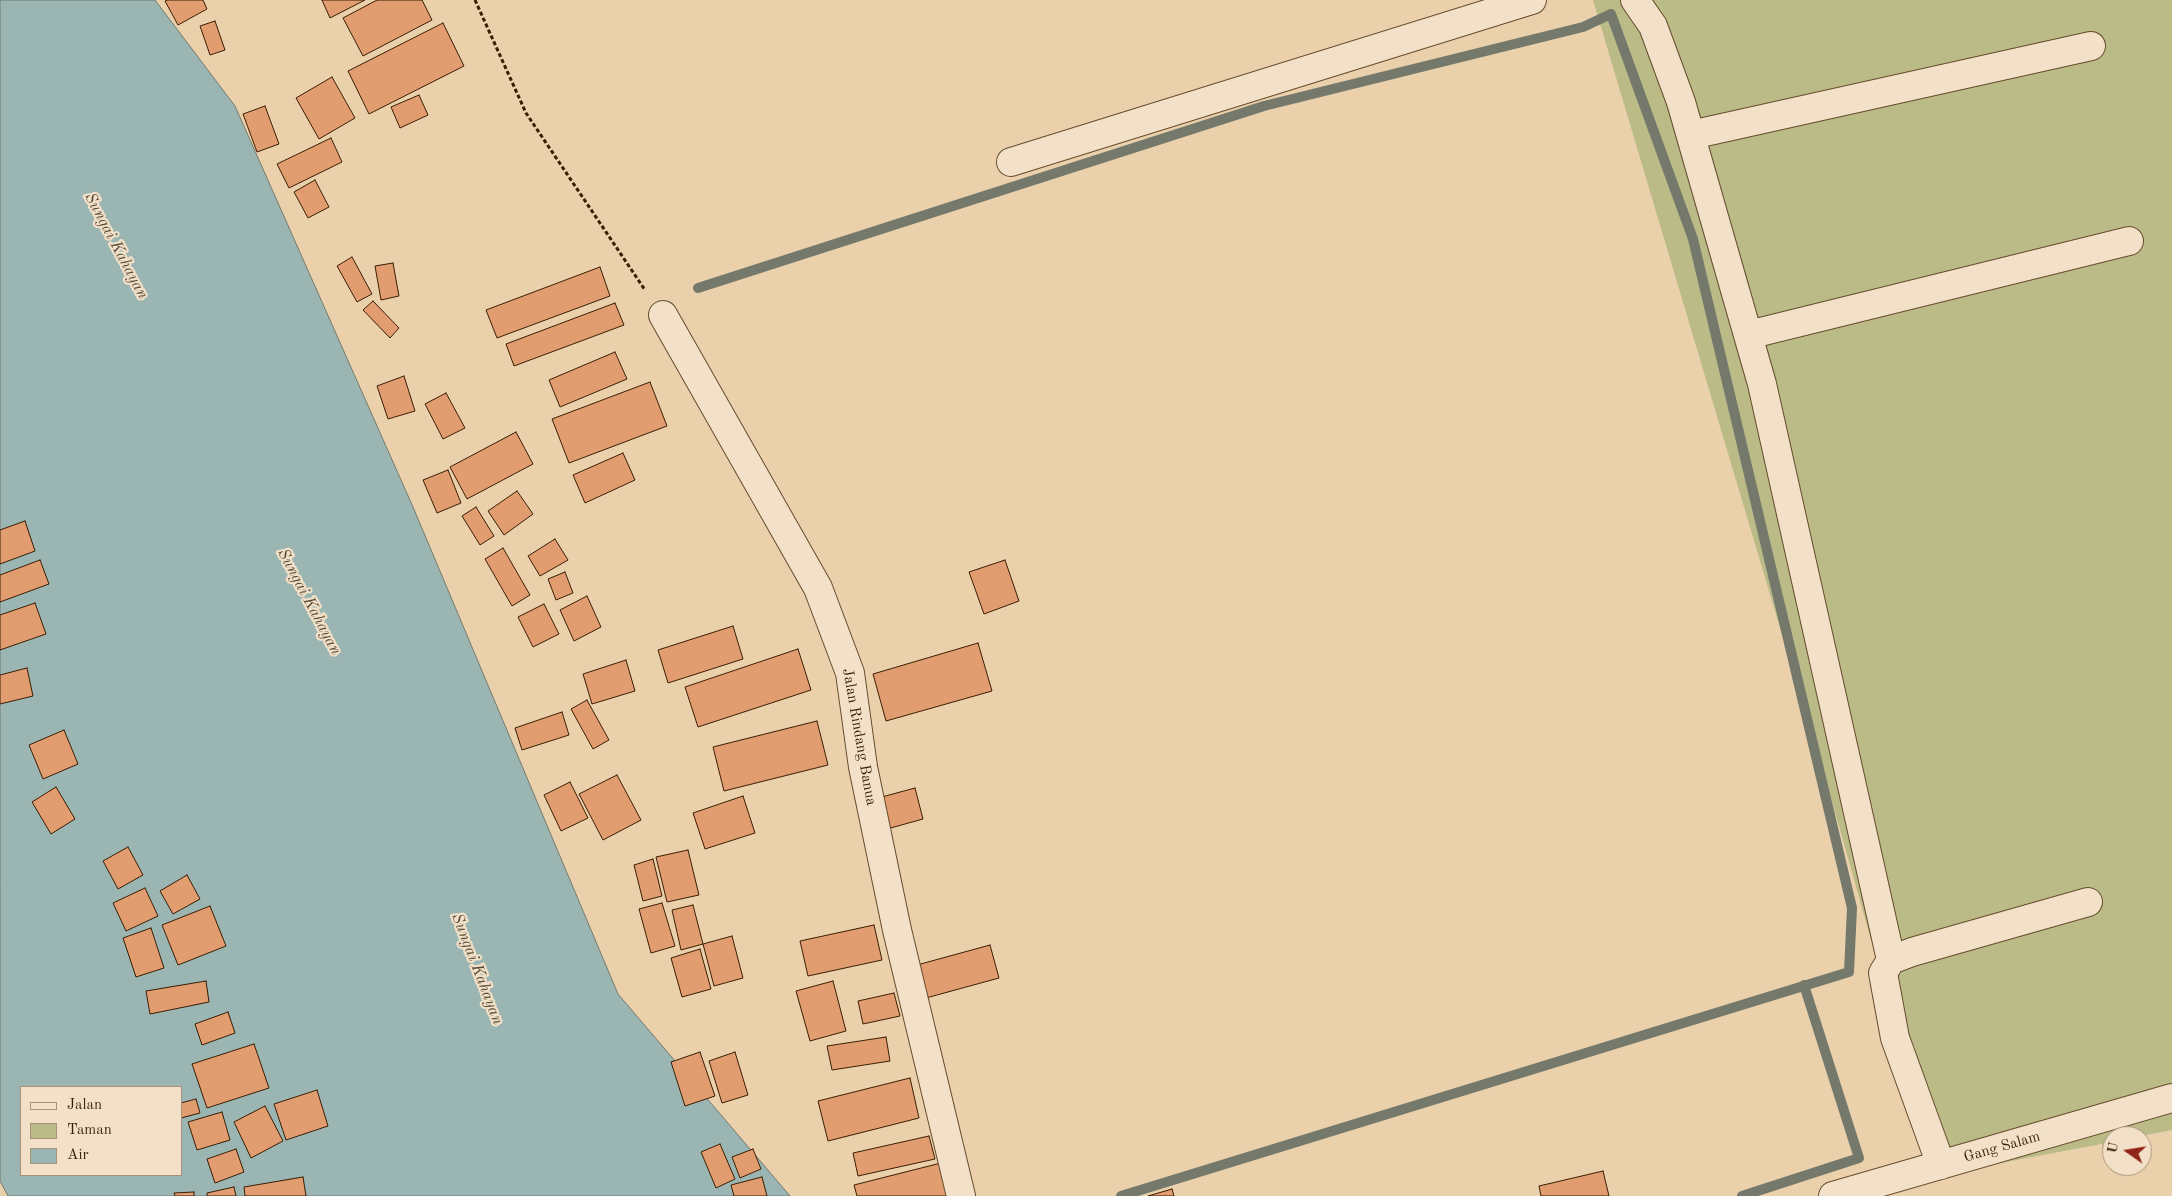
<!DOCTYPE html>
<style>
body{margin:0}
#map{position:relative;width:2172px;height:1196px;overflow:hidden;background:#ebd1ab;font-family:"Old Standard TT",serif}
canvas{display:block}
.legend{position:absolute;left:20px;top:1086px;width:162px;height:90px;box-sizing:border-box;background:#f2e1c8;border:1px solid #a89379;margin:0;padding:6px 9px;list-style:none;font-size:15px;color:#391e03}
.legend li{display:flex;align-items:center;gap:10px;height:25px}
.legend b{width:25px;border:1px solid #a89379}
.north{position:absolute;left:2102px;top:1126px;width:50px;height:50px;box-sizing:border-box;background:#f2e1c8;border:1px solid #a89379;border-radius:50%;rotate:283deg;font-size:14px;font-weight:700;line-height:20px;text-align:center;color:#391e03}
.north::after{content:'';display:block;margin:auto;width:18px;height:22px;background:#8f2418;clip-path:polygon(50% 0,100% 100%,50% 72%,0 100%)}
</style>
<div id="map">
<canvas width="2172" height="1196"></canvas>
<ul class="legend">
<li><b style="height:6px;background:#f2e1c8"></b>Jalan</li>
<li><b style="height:14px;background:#babb87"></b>Taman</li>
<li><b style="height:14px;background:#9bb5b2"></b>Air</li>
</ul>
<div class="north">U</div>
</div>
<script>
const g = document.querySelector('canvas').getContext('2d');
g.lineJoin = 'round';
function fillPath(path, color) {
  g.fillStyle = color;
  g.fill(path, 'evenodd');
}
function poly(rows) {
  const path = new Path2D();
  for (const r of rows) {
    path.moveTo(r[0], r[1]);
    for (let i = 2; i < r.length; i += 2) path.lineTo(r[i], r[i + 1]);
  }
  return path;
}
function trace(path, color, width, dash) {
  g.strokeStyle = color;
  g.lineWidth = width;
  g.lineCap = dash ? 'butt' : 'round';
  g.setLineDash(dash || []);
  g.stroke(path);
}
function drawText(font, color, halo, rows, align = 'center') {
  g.font = font + ' "Old Standard TT",serif';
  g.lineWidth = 4.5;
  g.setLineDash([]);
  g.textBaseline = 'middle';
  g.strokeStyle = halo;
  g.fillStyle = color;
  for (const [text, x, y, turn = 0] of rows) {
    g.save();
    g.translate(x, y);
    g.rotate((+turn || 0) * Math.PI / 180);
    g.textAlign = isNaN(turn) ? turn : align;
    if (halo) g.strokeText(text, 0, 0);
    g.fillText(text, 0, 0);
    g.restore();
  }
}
const green = poly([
 [1593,0,2172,0,2172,1130,2141,1136,2112,1136,2112,1142,1937,1175,1839,826]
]);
const water = poly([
 [0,0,155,0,235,106,413,507,618,994,790,1196,8,1196,0,1181,0,0],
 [21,1087,181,1087,181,1175,21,1175,21,1087]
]);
const stream = poly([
 [698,288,1264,106,1583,27,1611,14,1693,239,1852,908,1849,972,1121,1196],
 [1742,1196,1859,1158,1804,985]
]);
const building = poly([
 [167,0,203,0,207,9,178,25,165,1,167,0],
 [322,0,365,0,330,18,322,0],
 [377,0,422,0,432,20,363,56,343,18,377,0],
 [215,21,225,50,210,55,200,26,215,21],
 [443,23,464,66,369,114,348,71,443,23],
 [332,77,355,118,319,139,296,98,332,77],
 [419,95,428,115,400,128,391,107,419,95],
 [265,106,279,144,257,152,243,114,265,106],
 [331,138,342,162,289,188,277,164,331,138],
 [315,180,329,207,308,218,294,192,315,180],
 [352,257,372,294,357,302,337,266,352,257],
 [393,263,399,296,381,300,375,266,393,263],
 [600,267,610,296,497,338,486,310,600,267],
 [373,301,399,328,390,338,363,310,373,301],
 [615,303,624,325,514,366,506,344,615,303],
 [615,352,627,379,560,407,549,380,615,352],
 [404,376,415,411,388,419,377,386,404,376],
 [650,382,667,426,569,463,552,419,650,382],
 [446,393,465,428,443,439,425,404,446,393],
 [516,432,533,464,467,499,450,467,516,432],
 [623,453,635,480,585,503,573,475,623,453],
 [448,470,461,503,437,513,423,480,448,470],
 [517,491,533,514,504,535,488,511,517,491],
 [476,507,494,536,480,545,462,516,476,507],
 [25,521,35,551,0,564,0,530,25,521],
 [555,539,568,560,540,576,528,556,555,539],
 [503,548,530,595,512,606,485,559,503,548],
 [40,560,49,584,0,602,0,575,40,560],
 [1005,560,1019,601,984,614,969,572,1005,560],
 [565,572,573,593,556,600,548,579,565,572],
 [587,596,601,627,574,641,560,610,587,596],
 [35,603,46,634,0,650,0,615,35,603],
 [544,604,559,634,533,647,518,617,544,604],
 [733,626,743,659,668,683,658,650,733,626],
 [978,643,992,691,886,721,873,674,978,643],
 [798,649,811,690,698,727,685,687,798,649],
 [626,660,635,691,592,704,583,674,626,660],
 [27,668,33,696,0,704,0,675,27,668],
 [587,700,609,740,593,749,571,709,587,700],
 [562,712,569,735,522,750,515,728,562,712],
 [817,721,828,765,724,791,713,747,817,721],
 [64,730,78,764,43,779,29,745,64,730],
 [617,775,641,820,603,840,579,794,617,775],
 [570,782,588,818,561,831,544,795,570,782],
 [56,787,75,819,51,834,32,802,56,787],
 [915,788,923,819,887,829,878,798,915,788],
 [743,796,755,833,705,849,693,813,743,796],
 [128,847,143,875,118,889,103,861,128,847],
 [688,850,699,895,667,902,656,857,688,850],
 [653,859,662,896,643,901,634,865,653,859],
 [187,875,200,899,173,914,160,891,187,875],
 [145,888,158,916,126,931,113,903,145,888],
 [662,903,675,946,651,953,639,909,662,903],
 [693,905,703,944,681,950,672,910,693,905],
 [210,906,226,946,178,965,162,925,210,906],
 [874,925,882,960,808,976,800,941,874,925],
 [151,928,164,968,136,977,123,938,151,928],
 [732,936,743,978,714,986,703,944,732,936],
 [990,945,999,978,926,998,917,965,990,945],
 [700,949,711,989,682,997,671,958,700,949],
 [206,981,209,1002,150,1014,146,991,206,981],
 [833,981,846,1031,810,1041,796,991,833,981],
 [894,993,900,1016,863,1024,858,1001,894,993],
 [228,1012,235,1033,202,1045,195,1024,228,1012],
 [886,1037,890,1061,832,1070,827,1046,886,1037],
 [254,1044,269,1088,207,1108,192,1064,254,1044],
 [700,1052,715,1096,685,1106,671,1062,700,1052],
 [735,1052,748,1095,722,1103,709,1061,735,1052],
 [910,1078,919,1118,828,1141,818,1101,910,1078],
 [317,1090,328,1126,286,1140,274,1104,317,1090],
 [196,1099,200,1113,181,1118,181,1103,196,1099],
 [265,1106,283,1141,251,1158,234,1122,265,1106],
 [222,1112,230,1140,197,1150,188,1122,222,1112],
 [929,1136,935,1159,858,1176,853,1153,929,1136],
 [720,1144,735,1179,716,1188,701,1152,720,1144],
 [236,1149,244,1172,215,1183,207,1159,236,1149],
 [753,1149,761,1169,740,1178,732,1157,753,1149],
 [941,1163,949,1196,857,1196,854,1185,941,1163],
 [1603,1171,1609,1196,1541,1196,1539,1186,1603,1171],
 [303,1177,306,1196,245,1196,244,1187,303,1177],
 [762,1177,767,1196,734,1196,731,1185,762,1177],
 [234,1187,236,1196,207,1196,207,1193,234,1187],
 [1172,1189,1174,1196,1148,1196,1172,1189],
 [194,1192,194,1196,175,1196,174,1193,194,1192]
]);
const path = poly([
 [475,0,526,113,645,290]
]);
const street = poly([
 [1635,0,1653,26,1681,102,1762,384,1891,960],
 [1691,135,2091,46],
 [1011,162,1532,0],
 [663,315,818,588,850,673,863,767,897,930,961,1196],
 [1748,335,2129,241],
 [1941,1165,1895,1038,1883,973,1891,960,1912,952,2088,902],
 [1833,1196,2172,1098]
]);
const streetNames = [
 ["Jalan Rindang Banua",859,737,80],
 ["Gang Salam",2002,1147,-16]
];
const waterNames = [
 ["Sungai Kahayan",116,246,62],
 ["Sungai Kahayan",309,602,62],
 ["Sungai Kahayan",477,969,69]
];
fillPath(green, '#babb87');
fillPath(water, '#9bb5b2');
trace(water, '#74796c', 1);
trace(stream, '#74796c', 10);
fillPath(building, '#e19c70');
trace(building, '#391e03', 1);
trace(street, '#664b2d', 30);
trace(path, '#391e03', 3, [4, 2.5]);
trace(street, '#f2e1c8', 28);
drawText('15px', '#391e03', '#f2e1c8', streetNames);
drawText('italic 16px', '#564b38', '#f2e1c8', waterNames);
</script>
